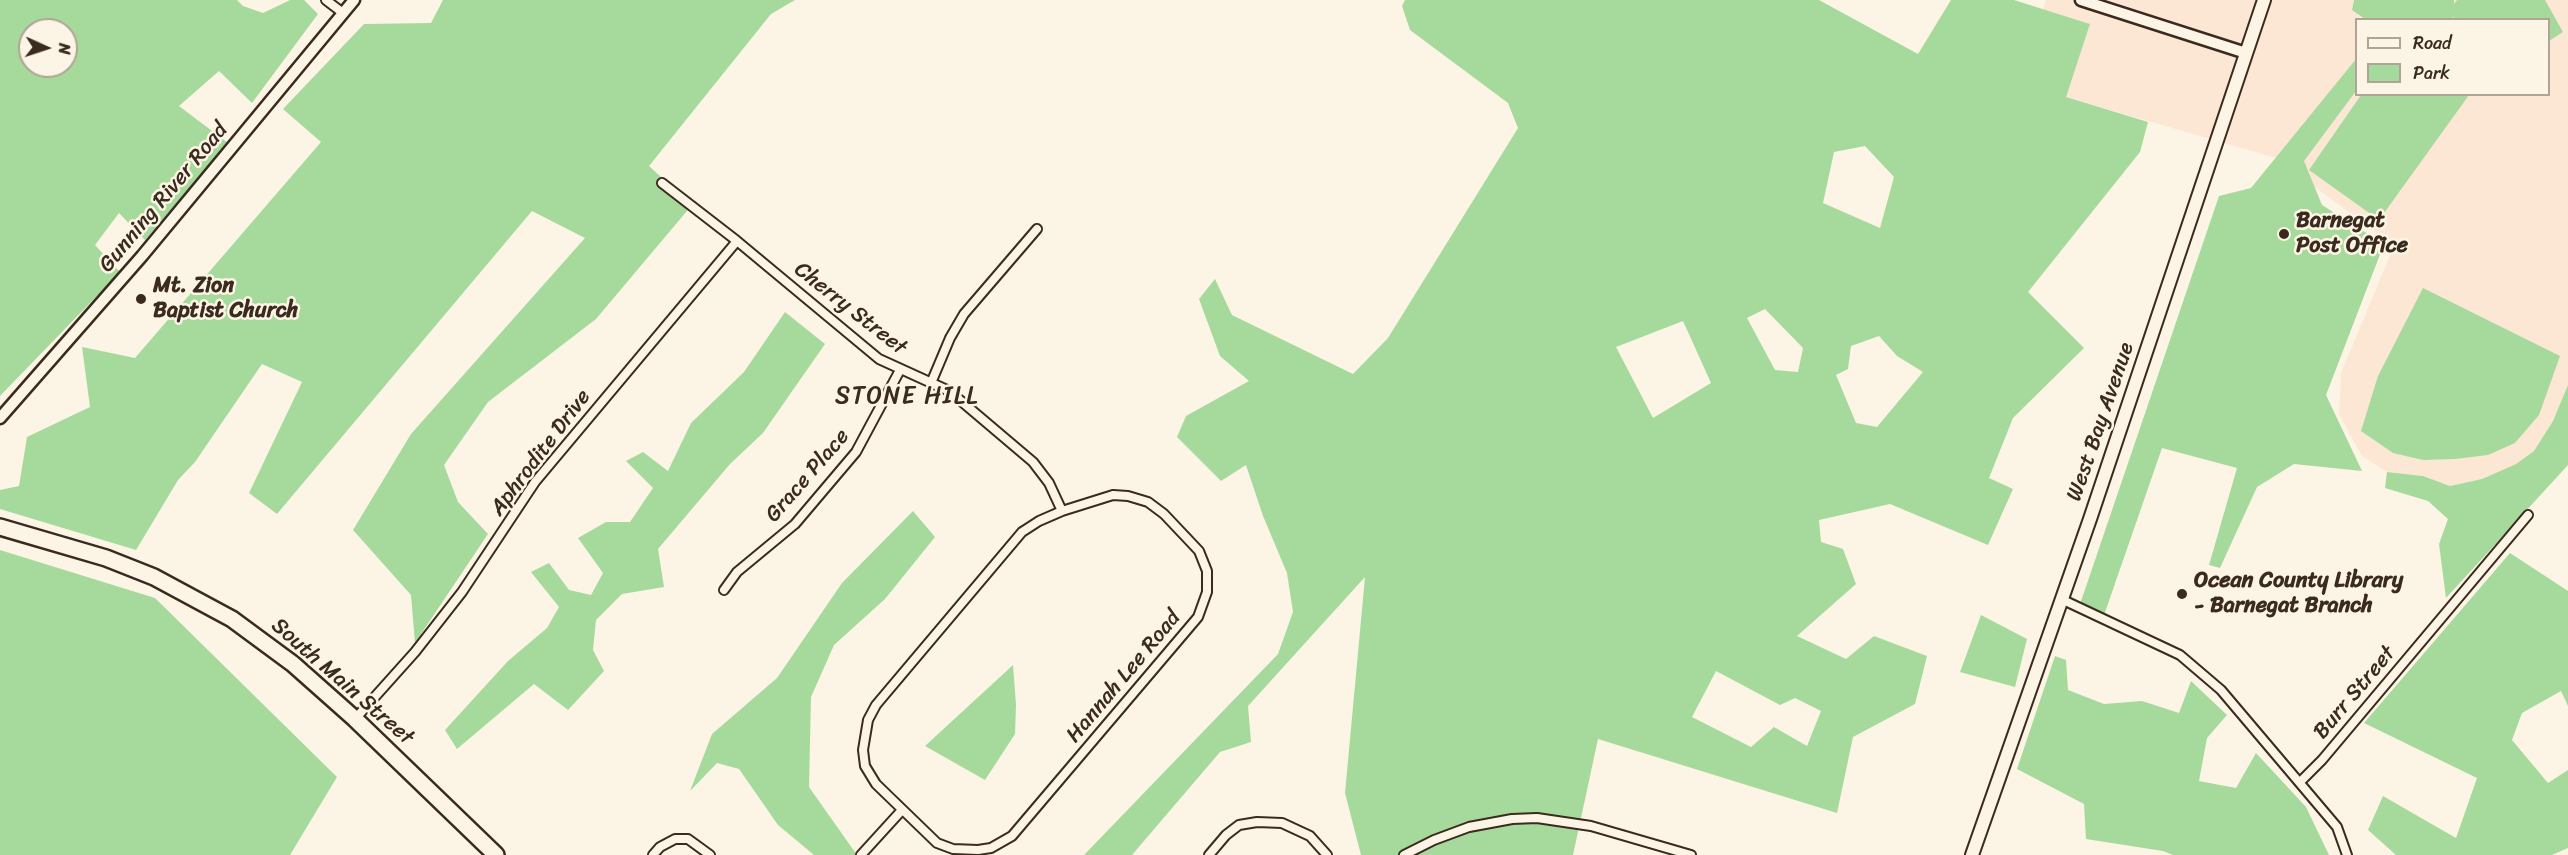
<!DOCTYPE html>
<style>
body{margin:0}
#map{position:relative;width:2568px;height:855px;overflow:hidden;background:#fcf5e5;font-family:Sriracha,sans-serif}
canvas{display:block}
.legend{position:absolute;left:2355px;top:18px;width:195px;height:78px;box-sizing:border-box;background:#fcf5e5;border:2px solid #afa495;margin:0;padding:8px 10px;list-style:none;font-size:18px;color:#3b2a1e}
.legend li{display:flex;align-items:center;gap:12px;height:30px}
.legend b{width:30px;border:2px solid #afa495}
.north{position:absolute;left:18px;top:18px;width:60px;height:60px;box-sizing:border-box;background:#fcf5e5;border:2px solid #afa495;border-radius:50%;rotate:93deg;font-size:16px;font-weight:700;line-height:24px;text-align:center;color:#3b2a1e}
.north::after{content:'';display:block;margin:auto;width:21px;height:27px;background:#3b2a1e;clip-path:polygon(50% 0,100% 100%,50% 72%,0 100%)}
</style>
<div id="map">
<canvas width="2568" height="855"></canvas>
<ul class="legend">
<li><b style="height:8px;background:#fcf5e5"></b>Road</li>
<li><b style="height:16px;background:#a6da9c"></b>Park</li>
</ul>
<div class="north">N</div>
</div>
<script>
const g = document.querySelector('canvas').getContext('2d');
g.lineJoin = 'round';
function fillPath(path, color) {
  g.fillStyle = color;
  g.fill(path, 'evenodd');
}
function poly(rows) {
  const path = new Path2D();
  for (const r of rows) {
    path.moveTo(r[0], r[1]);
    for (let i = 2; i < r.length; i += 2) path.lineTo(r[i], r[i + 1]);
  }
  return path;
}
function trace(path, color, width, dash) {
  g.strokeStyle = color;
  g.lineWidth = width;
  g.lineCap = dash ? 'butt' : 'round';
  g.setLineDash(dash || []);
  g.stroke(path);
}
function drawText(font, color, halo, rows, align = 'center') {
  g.font = font + ' Sriracha,sans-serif';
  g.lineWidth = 5;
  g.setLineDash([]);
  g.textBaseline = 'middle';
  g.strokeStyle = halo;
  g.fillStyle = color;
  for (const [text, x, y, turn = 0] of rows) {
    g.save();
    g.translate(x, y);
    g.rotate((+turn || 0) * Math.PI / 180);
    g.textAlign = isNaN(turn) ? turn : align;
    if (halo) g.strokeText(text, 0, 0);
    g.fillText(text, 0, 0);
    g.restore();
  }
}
const built = poly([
 [2046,0,2354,0,2352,10,2365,19,2356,20,2356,59,2276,158,2065,97,2090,24,2043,9],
 [2417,0,2568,0,2568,385,2553,421,2534,451,2516,464,2482,479,2450,486,2423,476,2387,472,2362,456,2339,414,2341,373,2394,246,2292,170,2356,77,2356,94,2548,94,2548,20,2397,19]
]);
const green = poly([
 [0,0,237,0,243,6,263,13,290,0,304,0,318,14,252,103,219,71,179,106,228,143,145,240,119,213,95,245,120,272,0,396],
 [30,30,66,30,66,66,30,66],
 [443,0,795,0,771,14,649,166,692,205,596,319,488,402,444,465,458,502,488,534,415,643,411,595,353,530,411,434,585,238,532,211,277,514,249,493,302,382,262,364,195,462,178,480,136,550,0,509,0,490,19,486,27,437,90,407,82,347,135,358,321,142,283,109,364,24,431,23],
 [1405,0,1819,0,1918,54,1951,0,2014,0,2090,24,2066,97,2148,122,2140,152,2028,292,2084,348,2013,418,1989,478,2013,489,1988,545,1890,504,1819,520,1821,542,1843,549,1856,584,1797,636,1846,659,1874,636,1927,656,1915,704,1853,737,1837,813,1598,739,1573,855,1361,855,1345,793,1365,577,1248,706,1251,742,1220,752,1132,855,1084,855,1278,654,1293,612,1287,573,1263,516,1246,465,1221,481,1177,437,1186,416,1249,381,1220,356,1199,299,1215,279,1232,315,1353,374,1388,338,1518,128,1508,103,1410,30,1402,6],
 [1865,146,1894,177,1880,228,1823,203,1834,152],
 [1765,309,1803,348,1798,372,1775,370,1747,318],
 [1683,321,1711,383,1653,418,1616,347],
 [1879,336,1897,356,1923,372,1877,427,1856,423,1836,375,1848,369,1851,346],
 [1716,671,1780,705,1795,698,1821,711,1807,746,1774,727,1751,747,1692,717],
 [2354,0,2454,0,2454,4,2457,0,2545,0,2563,32,2549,41,2548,20,2454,20,2453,16,2452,20,2365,19,2352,10],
 [2356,59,2356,91,2304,161,2322,205,2384,244,2326,395,2362,471,2294,464,2257,487,2220,568,2209,565,2237,468,2162,448,2102,621,2078,610,2219,196,2251,188],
 [2361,95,2469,95,2379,220,2309,170],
 [2423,288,2560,356,2539,415,2515,443,2488,455,2455,459,2423,460,2393,453,2361,431,2378,376],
 [785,312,825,344,763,433,730,464,658,549,664,587,622,594,596,620,593,650,604,671,568,710,534,684,457,749,445,730,508,661,547,628,559,607,531,572,549,563,569,590,591,595,603,573,578,538,606,522,630,522,653,488,626,461,643,452,668,471,691,423,744,372],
 [2568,385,2568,465,2446,598,2439,544,2448,519,2428,501,2385,488,2387,472,2423,476,2450,486,2482,479,2516,464,2534,451,2553,421],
 [913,511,935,537,885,599,834,645,811,697,809,787,857,855,814,855,778,825,739,769,717,763,690,791,712,734,777,678,842,583],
 [0,550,155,598,337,777,290,855,0,855],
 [2510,553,2568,591,2568,706,2561,691,2522,713,2512,740,2548,783,2568,770,2568,848,2552,855,2396,855,2368,830,2383,796,2456,838,2477,778,2364,723],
 [1981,615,2027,639,2015,687,1960,672],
 [2055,656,2066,660,2068,690,2104,704,2142,701,2179,713,2191,681,2227,715,2207,738,2199,781,2236,788,2256,753,2306,807,2329,855,2173,855,2163,851,2086,839,2084,804,2017,769],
 [1013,665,1016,705,1015,734,985,780,925,746]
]);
const street = poly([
 [326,0,343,13],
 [662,183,737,241,879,359,947,390,961,401,1033,462,1049,483,1062,511],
 [931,383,950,338,964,314,1037,229],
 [1113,495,1128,496,1148,502,1164,514,1199,551,1207,571,1207,592,1198,617,1012,836,991,848,978,850,953,849,937,843,876,784,865,766,863,750,868,720,876,705,1022,532,1039,521,1062,511,1113,495],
 [724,590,737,572,795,524,856,452,900,370],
 [2061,599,2180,655,2221,690,2337,827,2347,855],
 [355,719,415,652,462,592,535,482,737,241],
 [2301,781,2322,760,2528,515],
 [653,855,660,847,675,839,688,839,710,855],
 [861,855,902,810],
 [1209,855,1226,835,1239,825,1257,822,1282,823,1310,836,1327,855],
 [1404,855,1434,840,1469,827,1512,819,1537,818,1591,826,1691,855]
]);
const secondary = poly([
 [2081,0,2246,53],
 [0,418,142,256,354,0]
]);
const primary = poly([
 [1972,855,2090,519,2264,0]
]);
const highway = poly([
 [0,527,106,558,154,577,232,619,293,664,355,719,496,855]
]);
const markers = [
 [2284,234,6,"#3b2a1e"],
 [141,299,6,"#3b2a1e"],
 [2182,594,6,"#3b2a1e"]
];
const streetNames = [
 ["Gunning River Road",164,198,-50],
 ["Cherry Street",850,309,38],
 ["West Bay Avenue",2101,422,-71],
 ["Aphrodite Drive",541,453,-53],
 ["Grace Place",808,476,-49],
 ["Hannah Lee Road",1124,677,-50],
 ["South Main Street",342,682,41],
 ["Burr Street",2355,693,-50]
];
const poiNames = [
 ["Barnegat",2296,221],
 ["Post Office",2296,246],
 ["Mt. Zion",153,286],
 ["Baptist Church",153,311],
 ["Ocean County Library",2194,581],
 ["- Barnegat Branch",2194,606]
];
const neighbourhoodNames = [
 ["STONE HILL",907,397]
];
fillPath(built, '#fce7d4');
fillPath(green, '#a6da9c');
trace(street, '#3b2a1e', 12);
trace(secondary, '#3b2a1e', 15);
trace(primary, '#3b2a1e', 16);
trace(highway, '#3b2a1e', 20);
trace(street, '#fcf5e5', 8);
trace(secondary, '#fcf5e5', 10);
trace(primary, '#fcf5e5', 12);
trace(highway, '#fcf5e5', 15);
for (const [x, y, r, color] of markers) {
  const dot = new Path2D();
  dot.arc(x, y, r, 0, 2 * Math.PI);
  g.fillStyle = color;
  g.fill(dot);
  trace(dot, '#fcf5e5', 2);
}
drawText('22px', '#3b2a1e', '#fcf5e5', streetNames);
drawText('bold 22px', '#3b2a1e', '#fcf5e5', poiNames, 'left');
g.letterSpacing = '1.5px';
drawText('24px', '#3b2a1e', '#fcf5e5', neighbourhoodNames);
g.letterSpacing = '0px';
</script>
